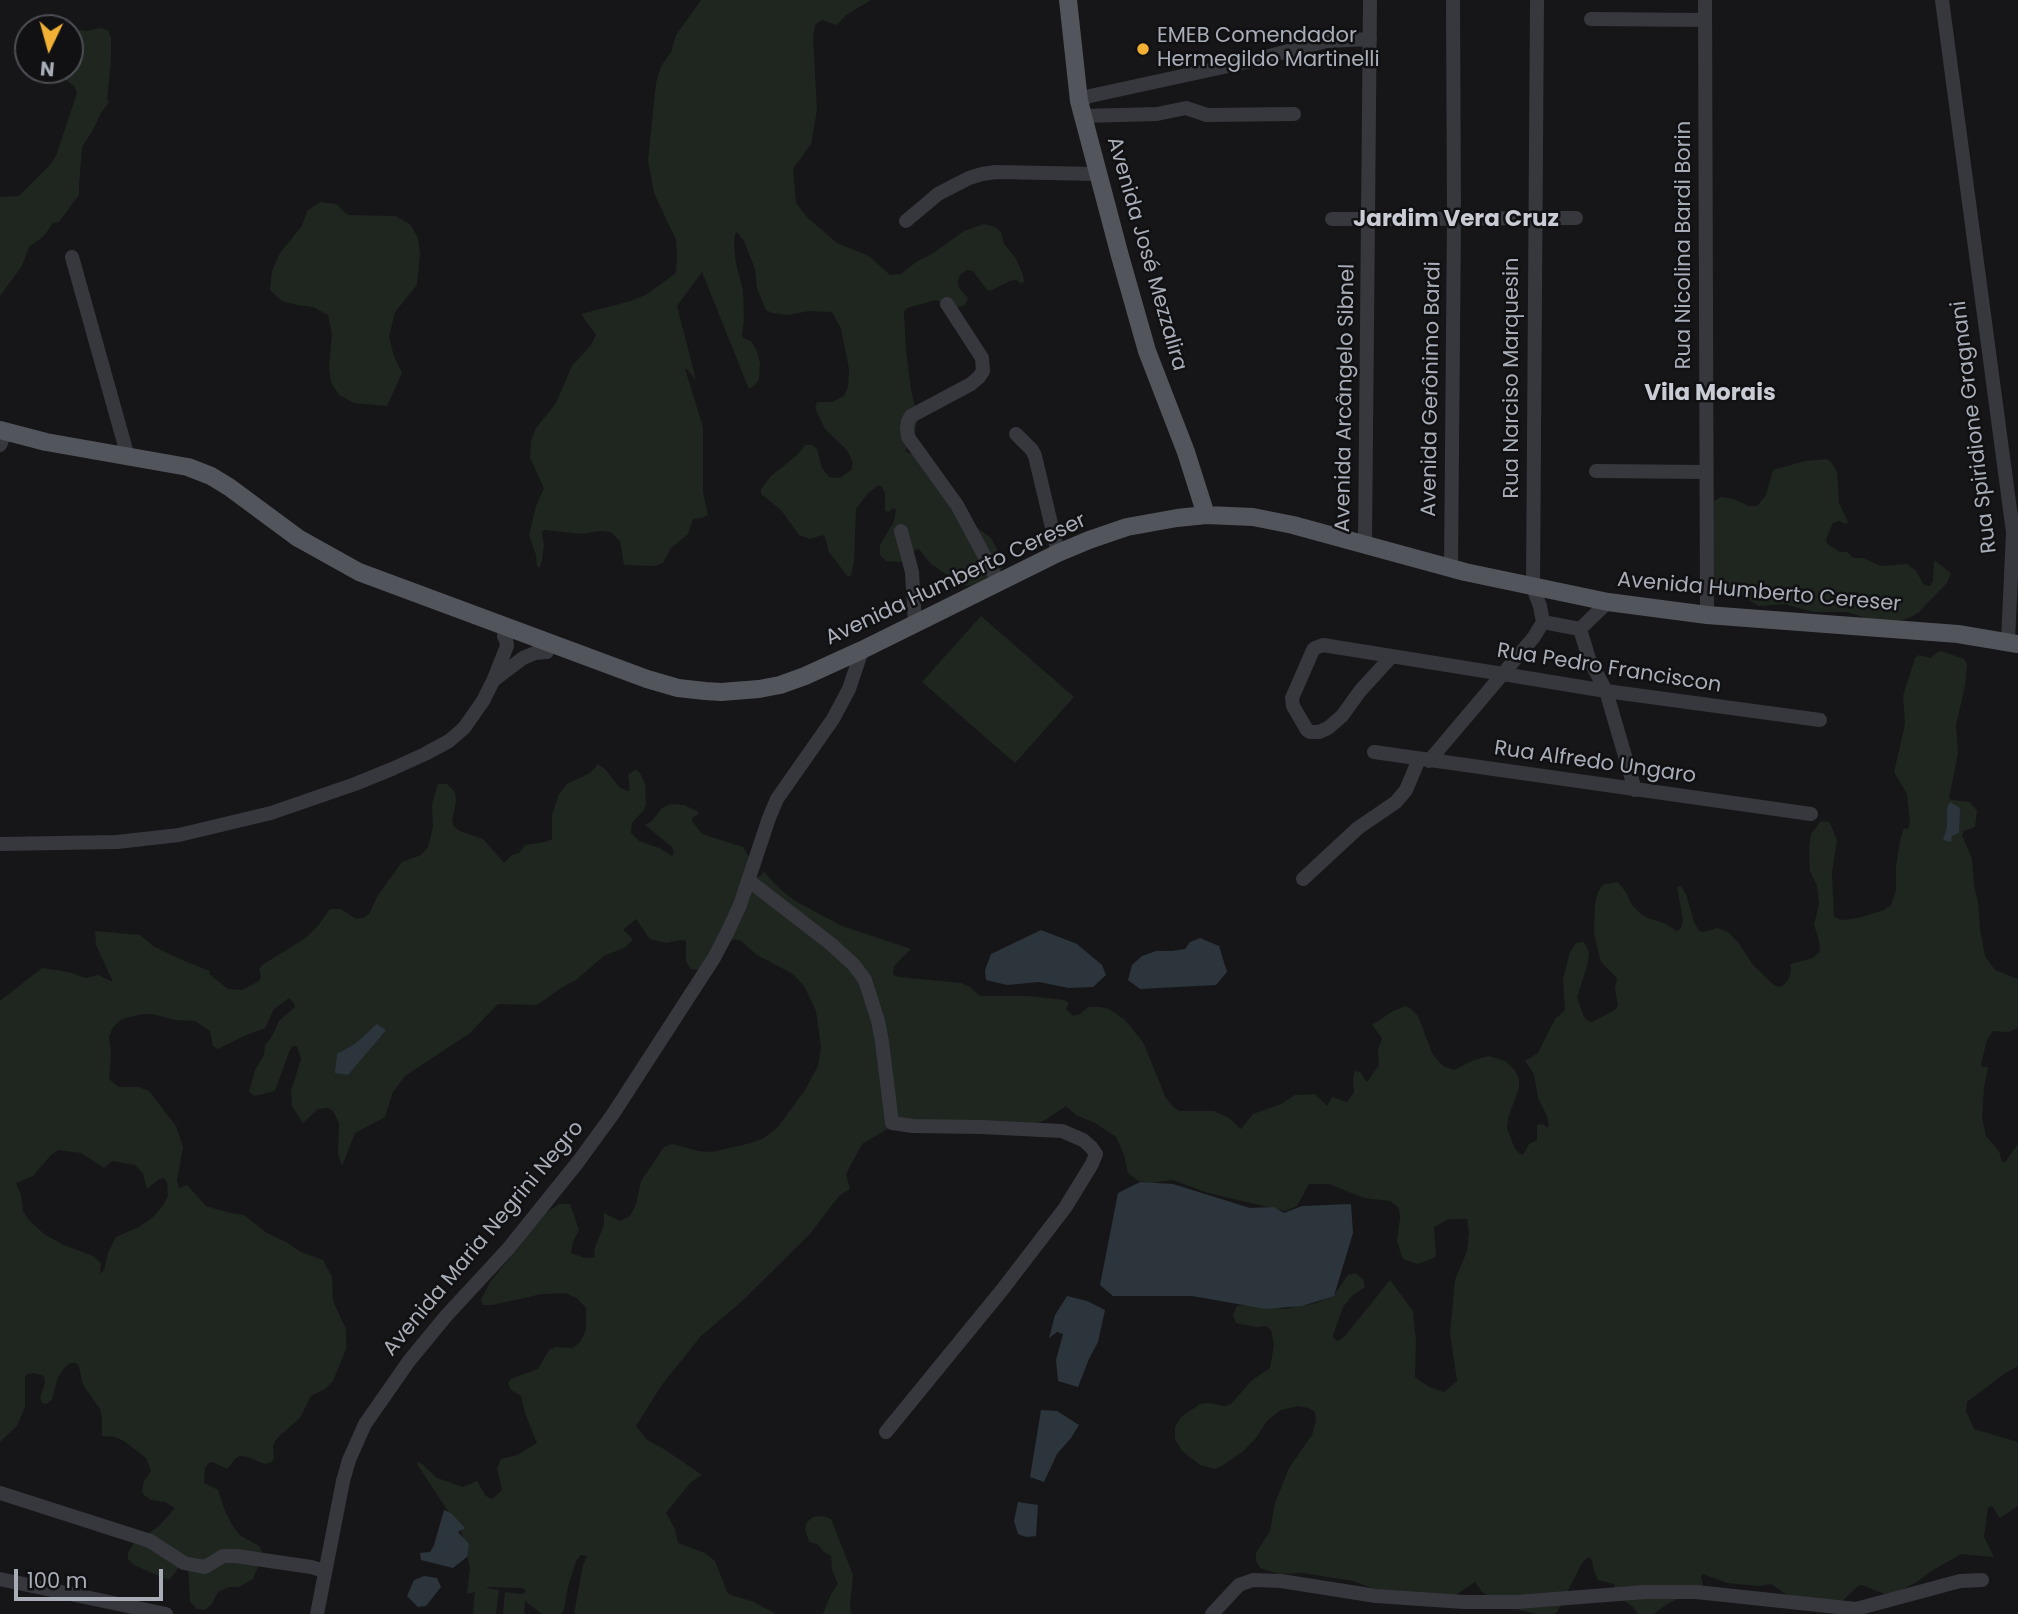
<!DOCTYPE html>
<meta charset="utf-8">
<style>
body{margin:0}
#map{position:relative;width:2018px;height:1614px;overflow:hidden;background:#161618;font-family:Poppins,sans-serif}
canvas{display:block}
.north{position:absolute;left:14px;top:14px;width:70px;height:70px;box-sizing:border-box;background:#111113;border:2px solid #4d4f55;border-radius:50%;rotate:185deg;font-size:19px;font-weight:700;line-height:28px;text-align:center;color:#a8adb8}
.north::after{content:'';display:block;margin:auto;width:24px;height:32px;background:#f2b134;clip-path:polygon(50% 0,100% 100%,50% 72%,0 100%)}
.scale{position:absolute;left:14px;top:1569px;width:149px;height:32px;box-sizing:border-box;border:4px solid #a8adb8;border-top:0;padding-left:9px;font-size:21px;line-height:24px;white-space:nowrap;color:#a8adb8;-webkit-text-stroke:5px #111113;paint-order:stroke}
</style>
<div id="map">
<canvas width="2018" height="1614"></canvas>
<div class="north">N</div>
<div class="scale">100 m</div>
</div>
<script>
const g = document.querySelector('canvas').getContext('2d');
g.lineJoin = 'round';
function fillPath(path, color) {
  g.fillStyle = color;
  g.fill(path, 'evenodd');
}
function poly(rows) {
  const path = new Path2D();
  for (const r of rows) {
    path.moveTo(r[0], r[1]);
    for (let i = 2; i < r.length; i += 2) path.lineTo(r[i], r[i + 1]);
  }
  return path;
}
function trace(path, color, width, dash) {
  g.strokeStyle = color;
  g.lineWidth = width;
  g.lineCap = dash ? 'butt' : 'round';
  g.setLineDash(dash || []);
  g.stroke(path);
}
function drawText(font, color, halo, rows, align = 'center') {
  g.font = font + ' Poppins,sans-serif';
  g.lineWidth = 5;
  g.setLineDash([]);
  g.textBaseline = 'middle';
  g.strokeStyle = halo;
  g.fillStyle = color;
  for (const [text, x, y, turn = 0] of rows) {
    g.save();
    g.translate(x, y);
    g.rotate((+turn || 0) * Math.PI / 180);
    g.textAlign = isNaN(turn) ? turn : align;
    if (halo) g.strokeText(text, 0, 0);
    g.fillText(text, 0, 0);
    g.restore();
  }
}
const green = poly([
 [701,0,871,0,846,15,837,25,822,20,815,25,813,37,817,110,811,144,793,169,796,203,808,218,837,243,869,256,890,275,901,274,916,262,932,254,964,231,984,224,995,227,1001,232,1004,244,1015,257,1023,275,1024,281,1022,284,1016,280,1010,281,990,291,987,290,973,271,967,270,960,275,958,281,959,288,968,298,965,305,956,308,936,300,907,308,904,312,906,351,911,390,918,419,913,438,905,451,913,455,954,510,991,538,1002,559,1003,567,998,575,980,585,966,586,959,583,931,564,918,548,901,562,886,561,880,555,880,545,894,521,896,510,894,508,888,512,885,511,885,493,882,487,879,485,868,493,856,509,854,562,851,575,848,577,829,552,825,537,822,535,810,539,799,535,781,510,761,494,761,489,771,476,797,455,805,445,812,445,817,449,822,468,829,477,840,478,851,470,853,463,847,450,825,429,815,408,817,402,832,402,844,396,848,387,849,369,841,329,832,312,809,311,788,315,772,313,766,310,757,289,755,269,744,241,737,232,735,235,734,243,736,264,743,290,744,319,742,335,743,338,751,341,756,349,760,363,759,379,755,385,749,389,702,272,677,306,696,380,687,369,685,369,703,427,703,492,708,515,702,518,693,519,688,534,671,548,663,563,654,566,624,565,620,541,611,532,600,531,583,534,544,530,542,533,544,545,542,560,540,567,537,567,536,555,529,535,536,506,544,488,530,458,531,441,536,428,556,403,572,366,591,345,596,335,581,314,631,301,647,294,676,273,677,256,676,240,654,193,648,160,656,83,661,66,671,52,676,35],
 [100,28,108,30,111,37,111,59,107,100,109,102,101,113,93,130,82,147,79,185,79,195,59,222,53,223,44,236,29,247,22,266,0,296,0,197,19,196,50,165,56,156,77,93,74,86,60,75,60,70,70,70,70,29,87,31],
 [320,202,336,204,348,215,395,216,410,224,418,238,420,254,417,285,395,312,389,337,394,356,402,373,387,406,354,403,339,395,331,382,329,366,332,334,328,315,313,307,297,305,282,301,270,290,272,271,280,253,302,226,307,211],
 [1827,459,1832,463,1837,472,1839,503,1848,522,1846,524,1839,521,1833,523,1826,539,1827,544,1840,552,1847,552,1853,558,1863,558,1881,566,1907,564,1916,571,1924,585,1930,586,1933,581,1934,560,1951,573,1947,583,1918,613,1909,618,1878,626,1860,616,1847,612,1813,612,1784,604,1758,606,1737,591,1715,586,1712,579,1710,513,1714,501,1721,497,1734,499,1749,506,1757,506,1766,495,1773,470,1805,461],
 [981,616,1074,697,1015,763,922,682],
 [1941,651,1964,659,1967,664,1965,686,1956,725,1958,753,1949,798,1951,800,1970,802,1977,811,1975,827,1964,831,1962,835,1972,859,1974,886,1978,901,1980,929,1985,956,1995,970,2018,979,2018,1028,2008,1032,1993,1031,1987,1040,1981,1064,1982,1067,1988,1067,1984,1087,1982,1118,1986,1136,1999,1151,2002,1162,2005,1162,2018,1144,2018,1366,2004,1374,1967,1402,1966,1411,1974,1429,2018,1442,2018,1506,2000,1518,1992,1506,1988,1507,1984,1537,1994,1557,1961,1554,1930,1572,1917,1582,1901,1590,1892,1597,1862,1585,1858,1586,1838,1605,1796,1601,1771,1584,1758,1586,1727,1583,1703,1574,1701,1577,1705,1592,1682,1597,1667,1604,1654,1614,1638,1614,1634,1608,1616,1594,1614,1584,1598,1580,1594,1571,1592,1560,1588,1557,1582,1563,1557,1612,1554,1614,1539,1614,1519,1610,1498,1597,1488,1596,1482,1592,1475,1582,1456,1595,1391,1595,1353,1581,1303,1573,1279,1574,1260,1568,1256,1561,1256,1553,1270,1531,1275,1503,1289,1468,1312,1435,1316,1420,1315,1412,1308,1408,1298,1406,1281,1410,1267,1421,1256,1438,1242,1452,1222,1466,1215,1469,1200,1465,1182,1451,1175,1439,1175,1427,1181,1417,1200,1404,1208,1403,1225,1406,1231,1404,1252,1380,1270,1368,1274,1345,1271,1330,1266,1326,1256,1327,1236,1323,1233,1315,1237,1306,1248,1305,1284,1309,1316,1303,1334,1295,1348,1275,1355,1273,1363,1279,1365,1287,1353,1295,1343,1307,1333,1335,1334,1339,1338,1341,1345,1336,1390,1280,1413,1311,1416,1341,1415,1377,1429,1387,1444,1392,1457,1381,1450,1333,1455,1280,1467,1251,1469,1233,1467,1219,1449,1219,1434,1227,1436,1257,1418,1264,1403,1259,1397,1241,1400,1218,1399,1208,1390,1201,1364,1198,1329,1184,1309,1184,1297,1206,1285,1211,1208,1193,1173,1180,1151,1183,1138,1181,1128,1173,1124,1155,1116,1137,1095,1123,1076,1115,1066,1106,1047,1119,1034,1125,889,1128,862,1144,846,1174,850,1189,839,1196,810,1234,740,1303,701,1336,661,1386,636,1426,647,1440,664,1449,702,1475,691,1482,666,1513,675,1529,678,1543,705,1553,715,1561,728,1594,754,1602,776,1614,574,1614,583,1565,587,1556,581,1555,576,1561,568,1587,564,1610,561,1614,542,1614,525,1601,524,1614,503,1614,505,1592,523,1594,526,1591,523,1588,489,1587,486,1588,499,1590,496,1614,473,1614,475,1592,467,1594,470,1568,461,1531,417,1464,418,1462,422,1464,437,1478,463,1487,477,1481,486,1496,492,1499,502,1490,497,1468,501,1459,517,1455,537,1443,525,1413,521,1396,511,1390,508,1383,511,1379,538,1369,549,1350,555,1347,573,1348,580,1342,586,1330,586,1308,577,1298,565,1293,542,1294,492,1305,483,1305,481,1300,490,1282,523,1242,535,1220,559,1204,570,1204,579,1230,573,1242,571,1253,585,1258,595,1257,594,1250,604,1225,604,1213,620,1221,630,1216,636,1204,641,1181,664,1147,672,1144,698,1151,712,1152,751,1143,764,1138,778,1127,805,1090,818,1066,821,1047,816,1011,804,986,793,974,757,955,741,941,735,939,729,942,699,970,691,969,686,962,686,941,680,940,666,943,650,939,636,919,624,929,624,931,633,939,626,947,604,956,576,980,564,986,537,1005,498,1004,470,1033,405,1076,393,1092,385,1117,355,1133,342,1166,338,1154,339,1123,333,1111,328,1108,318,1109,303,1123,292,1106,291,1091,301,1059,297,1046,293,1046,289,1052,275,1091,254,1096,249,1092,255,1070,264,1055,265,1045,271,1038,279,1021,295,1007,294,1003,289,998,274,1009,265,1028,244,1036,218,1049,213,1046,210,1031,195,1021,175,1020,152,1014,143,1014,122,1019,113,1027,109,1037,111,1054,109,1079,119,1087,139,1087,149,1091,176,1126,183,1147,177,1180,179,1188,187,1185,206,1206,230,1213,244,1215,267,1233,286,1242,301,1252,323,1260,332,1277,333,1301,346,1329,346,1349,333,1381,325,1389,311,1396,300,1418,277,1438,273,1446,274,1458,272,1462,265,1464,248,1457,240,1456,236,1458,227,1469,212,1462,209,1463,205,1468,204,1483,218,1490,225,1511,234,1528,241,1536,259,1546,263,1554,253,1579,239,1587,229,1587,218,1592,212,1604,205,1610,197,1609,190,1602,188,1567,179,1567,171,1578,168,1580,134,1565,128,1559,128,1553,133,1544,159,1526,175,1508,165,1502,151,1500,144,1495,142,1491,144,1481,151,1471,146,1458,124,1441,115,1437,102,1436,102,1419,100,1409,83,1385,79,1367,76,1363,70,1363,65,1367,58,1377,52,1399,47,1404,42,1403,40,1398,45,1383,44,1376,34,1373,27,1374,25,1377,25,1407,17,1426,0,1442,0,1001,42,968,68,972,86,978,98,975,113,982,96,945,95,931,140,935,153,946,182,960,210,971,209,974,228,989,242,990,259,981,261,977,259,969,262,965,304,939,317,927,330,909,341,909,356,919,363,918,369,914,378,895,402,862,421,855,428,847,433,827,432,804,438,784,447,784,455,792,456,801,452,821,454,827,462,832,483,839,504,863,512,855,519,853,525,845,545,842,552,839,552,815,559,794,567,784,590,773,598,764,606,770,619,787,627,791,630,790,628,774,636,770,640,773,645,784,646,804,644,810,632,823,631,833,639,841,659,848,672,856,674,854,672,847,645,825,652,821,662,808,670,804,684,805,697,811,699,814,693,817,692,821,702,834,743,847,749,857,752,875,757,877,762,875,763,871,782,891,797,902,842,926,911,949,894,966,893,975,899,977,961,983,970,987,980,996,1027,996,1064,1000,1069,1003,1066,1009,1073,1016,1080,1014,1088,1007,1100,1007,1109,1009,1125,1020,1143,1042,1166,1098,1173,1107,1180,1111,1214,1111,1229,1118,1241,1129,1253,1114,1281,1104,1295,1095,1315,1094,1327,1106,1332,1097,1347,1102,1354,1092,1353,1078,1355,1071,1360,1072,1367,1082,1379,1065,1378,1050,1382,1038,1372,1025,1393,1011,1406,1006,1411,1009,1418,1016,1433,1055,1443,1066,1454,1070,1474,1060,1489,1056,1505,1061,1514,1069,1519,1079,1519,1088,1508,1118,1507,1128,1514,1147,1519,1153,1523,1155,1529,1144,1537,1140,1537,1125,1543,1124,1547,1128,1549,1125,1547,1116,1538,1098,1534,1074,1525,1061,1538,1053,1555,1019,1565,1010,1563,979,1570,952,1576,943,1584,942,1589,952,1588,963,1577,997,1583,1015,1587,1020,1592,1022,1615,1010,1618,1006,1615,989,1617,978,1601,962,1594,934,1595,904,1598,892,1604,884,1618,882,1626,892,1632,905,1641,914,1648,918,1664,923,1677,931,1681,928,1683,920,1677,887,1681,886,1686,894,1694,922,1699,931,1704,932,1717,928,1728,932,1738,942,1753,965,1774,985,1779,987,1784,985,1789,978,1791,970,1790,964,1813,958,1820,951,1819,940,1814,925,1819,904,1817,886,1810,871,1809,850,1811,834,1820,822,1826,821,1830,823,1837,840,1832,872,1834,917,1842,920,1858,918,1884,910,1891,905,1896,890,1896,867,1900,841,1904,828,1908,829,1910,822,1907,794,1894,772,1905,724,1903,696,1915,658,1919,655,1931,658,1936,653],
 [58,1150,81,1153,104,1168,112,1161,135,1165,143,1173,147,1189,159,1179,164,1178,167,1182,168,1196,162,1207,153,1217,139,1227,116,1237,108,1253,104,1270,100,1274,101,1263,93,1256,64,1245,44,1234,29,1220,23,1211,21,1195,16,1183,33,1176,51,1155],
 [822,1516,831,1519,853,1575,850,1605,851,1614,823,1614,831,1594,838,1584,832,1570,831,1556,824,1552,817,1544,809,1542,805,1529,807,1522,813,1517]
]);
const water = poly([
 [1950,802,1960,808,1959,833,1952,836,1951,842,1943,840,1947,827,1947,808],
 [1041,930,1077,944,1102,965,1106,975,1093,987,1069,988,1039,982,1007,985,986,980,985,970,991,954],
 [1200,938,1219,946,1227,972,1216,985,1140,989,1128,980,1132,965,1142,956,1156,951,1172,951,1185,949,1190,942],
 [377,1024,386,1030,348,1075,335,1073,337,1054,355,1044],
 [1140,1182,1173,1184,1250,1208,1274,1207,1284,1213,1302,1206,1351,1204,1353,1233,1334,1296,1302,1306,1266,1309,1192,1296,1113,1296,1100,1285,1118,1193],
 [1067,1296,1087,1301,1105,1310,1098,1342,1089,1359,1078,1387,1058,1381,1056,1360,1063,1334,1057,1332,1049,1338,1055,1315],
 [1041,1410,1057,1411,1079,1425,1071,1438,1057,1454,1044,1482,1030,1477],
 [1018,1502,1038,1505,1036,1536,1026,1537,1018,1534,1014,1521],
 [444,1510,451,1513,465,1528,458,1532,469,1544,467,1557,453,1568,421,1560,420,1553,430,1552,434,1545],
 [424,1576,437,1578,441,1587,426,1606,418,1607,407,1596,414,1580]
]);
const minor = poly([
 [1705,0,1707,615],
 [1942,0,2013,532,2008,641],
 [1591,19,1705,20],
 [1079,101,1090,96,1242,63,1327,41,1370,39],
 [1083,116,1157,114,1186,108,1207,115,1294,114],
 [1332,219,1576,218],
 [906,221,938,194,969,178,982,174,996,172,1098,174],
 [72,257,128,457],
 [947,304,982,358,983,371,979,377,971,384,911,416,908,421,907,428,908,437,957,505,999,583],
 [1016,434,1032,450,1035,456,1058,553],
 [0,445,6,431],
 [1596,471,1706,472],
 [901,531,912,572,915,624],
 [1365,544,1370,0],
 [1451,568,1454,218,1453,0],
 [1543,622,1580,629],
 [1580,629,1589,659,1606,691,1635,790],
 [1580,629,1608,602],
 [1392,656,1360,691,1342,716,1328,728,1319,732,1310,732,1307,730,1293,706,1292,698,1313,650,1315,648,1323,645,1503,674,1606,691,1820,720],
 [494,680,523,658,535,653,547,652],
 [1374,752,1811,814],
 [1429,761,1534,637,1543,622,1540,606,1533,588,1537,0],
 [0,844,117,842,179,835,271,813,355,784,392,769,425,754,449,741,464,728,483,701,493,681,507,646,506,640,504,636],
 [1303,879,1358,828,1396,802,1406,790,1419,759],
 [748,880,831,944,854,965,865,980,878,1021,882,1042,892,1123,913,1126,981,1127,1062,1131,1083,1140,1091,1147,1096,1154,1092,1164,1065,1208,1002,1290,886,1432],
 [0,1493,150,1541,184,1563,194,1565,205,1567,223,1556,236,1556,311,1567,325,1571],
 [0,1579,166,1614],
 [317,1614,343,1481,349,1460,365,1424,409,1361,446,1316,508,1249,578,1162,613,1114,714,958,727,933,740,905,769,818,777,799,833,719,849,689,862,650],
 [1212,1614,1239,1585,1253,1580,1281,1581,1376,1596,1464,1602,1517,1602,1645,1592,1696,1592,1856,1609,1960,1581,1982,1580]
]);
const major = poly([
 [1068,0,1079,101,1120,256,1147,351,1186,452,1206,515],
 [0,430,46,442,188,467,211,476,229,487,298,538,359,572,647,679,678,688,705,691,721,692,759,689,780,685,805,676,862,650,1058,553,1089,540,1127,527,1177,518,1206,515,1253,517,1293,525,1465,572,1608,602,1707,615,1958,634,2018,644]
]);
const markers = [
 [1143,49,7,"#f2b134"]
];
const poiNames = [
 ["EMEB Comendador",1157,37],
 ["Hermegildo Martinelli",1157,61]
];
const streetNames = [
 ["Rua Nicolina Bardi Borin",1685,245,-90],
 ["Avenida José Mezzalira",1146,254,74],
 ["Rua Narciso Marquesin",1513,378,-90],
 ["Avenida Gerônimo Bardi",1432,389,-89],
 ["Avenida Arcângelo Sibnel",1346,398,-89],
 ["Rua Spiridione Gragnani",1975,427,-97],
 ["Avenida Humberto Cereser",956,580,-25],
 ["Avenida Humberto Cereser",1759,593,5],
 ["Rua Pedro Franciscon",1609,669,9],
 ["Rua Alfredo Ungaro",1595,763,8],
 ["Avenida Maria Negrini Negro",484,1239,-50]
];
const neighbourhoodNames = [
 ["Jardim Vera Cruz",1456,220],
 ["Vila Morais",1710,394]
];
fillPath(green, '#1e261f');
fillPath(water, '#2c353c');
trace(minor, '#37383d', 14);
trace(major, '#53555c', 18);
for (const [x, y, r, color] of markers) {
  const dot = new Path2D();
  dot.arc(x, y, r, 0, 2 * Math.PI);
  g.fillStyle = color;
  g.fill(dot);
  trace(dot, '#111113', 2.5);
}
drawText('21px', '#a8adb8', '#111113', poiNames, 'left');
drawText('21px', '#a8adb8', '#111113', streetNames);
drawText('bold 23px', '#c9ccd4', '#111113', neighbourhoodNames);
</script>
